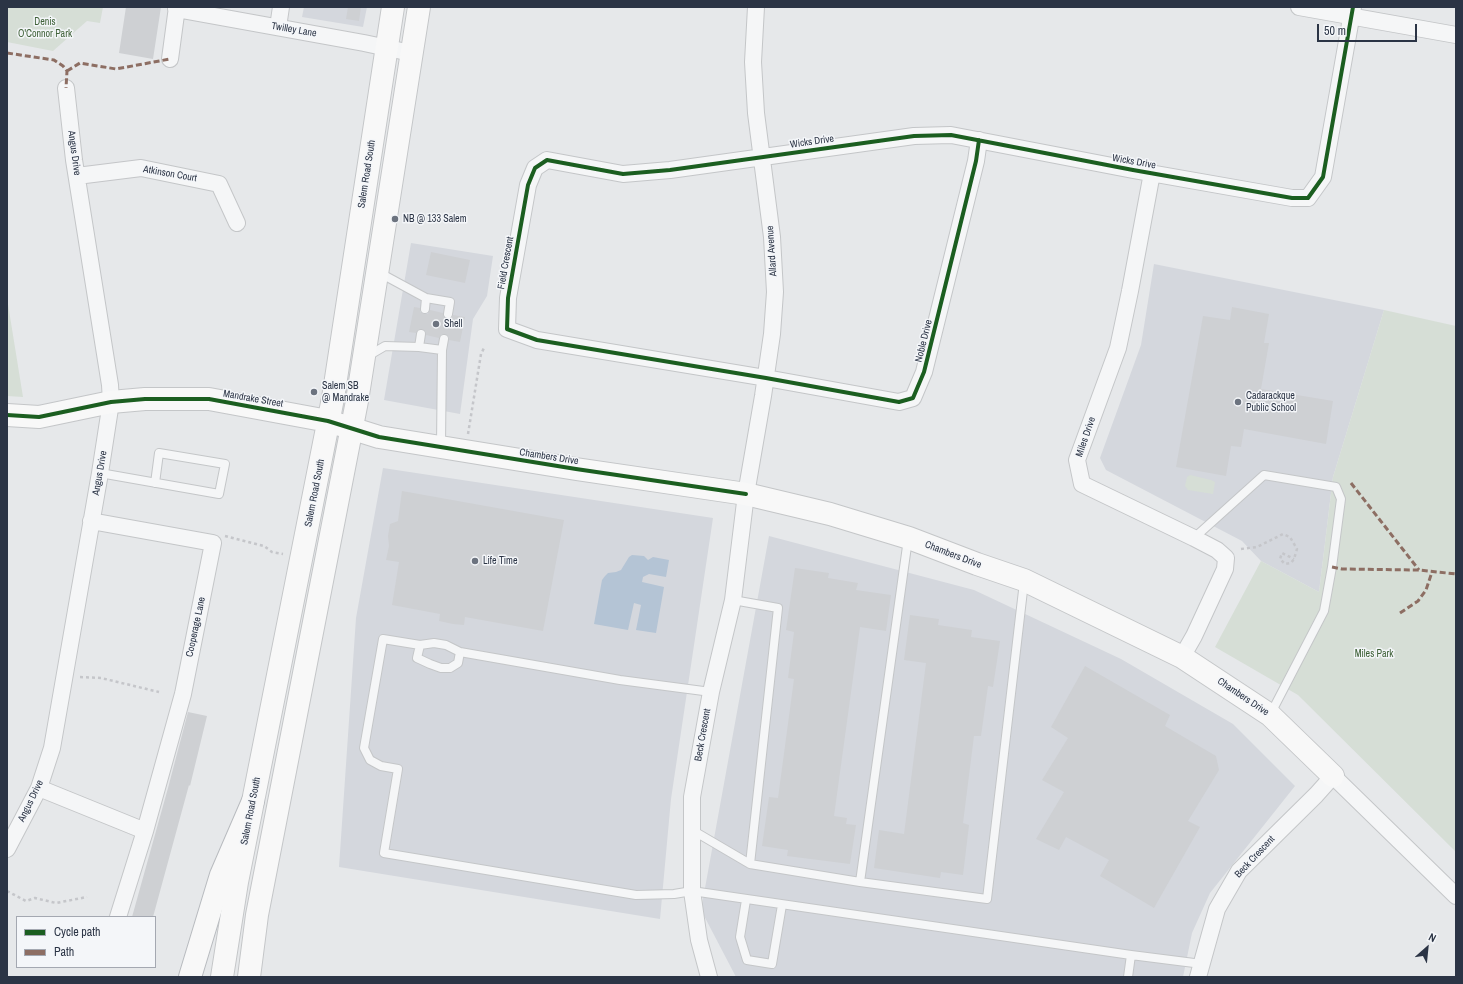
<!DOCTYPE html>
<style>
body{margin:0}
#map{position:relative;width:1463px;height:984px;overflow:hidden;background:#e6e8ea;font-family:"Archivo Narrow",sans-serif}
canvas{display:block}
.frame{position:absolute;inset:0;border:8px solid #2b3445;pointer-events:none}
.legend{position:absolute;left:16px;top:916px;width:140px;height:52px;box-sizing:border-box;background:#f4f6f9;border:1px solid #a4a8b1;margin:0;padding:5px 7px;list-style:none;font-size:12px;color:#2b3445}
.legend li{display:flex;align-items:center;gap:8px;height:20px}
.legend b{width:20px;border:1px solid #a4a8b1}
.north{position:absolute;left:1407px;top:928px;width:40px;height:40px;-webkit-text-stroke:3px #f4f6f9;paint-order:stroke;rotate:27deg;font-size:11px;font-weight:700;line-height:16px;text-align:center;color:#2b3445}
.north::after{content:'';display:block;margin:auto;width:14px;height:18px;background:#2b3445;clip-path:polygon(50% 0,100% 100%,50% 72%,0 100%)}
.scale{position:absolute;left:1317px;top:24px;width:100px;height:18px;box-sizing:border-box;border:2px solid #2b3445;border-top:0;padding-left:5px;font-size:12px;line-height:14px;white-space:nowrap;color:#2b3445;-webkit-text-stroke:3px #f4f6f9;paint-order:stroke}
</style>
<div id="map">
<canvas width="1463" height="984"></canvas>
<div class="frame"></div>
<ul class="legend">
<li><b style="height:5px;background:#1b5e20"></b>Cycle path</li>
<li><b style="height:5px;background:#8d6e63"></b>Path</li>
</ul>
<div class="north">N</div>
<div class="scale">50 m</div>
</div>
<script>
const g = document.querySelector('canvas').getContext('2d');
g.lineJoin = 'round';
function fillPath(path, color) {
  g.fillStyle = color;
  g.fill(path, 'evenodd');
}
function poly(rows) {
  const path = new Path2D();
  for (const r of rows) {
    path.moveTo(r[0], r[1]);
    for (let i = 2; i < r.length; i += 2) path.lineTo(r[i], r[i + 1]);
  }
  return path;
}
function trace(path, color, width, dash) {
  g.strokeStyle = color;
  g.lineWidth = width;
  g.lineCap = dash ? 'butt' : 'round';
  g.setLineDash(dash || []);
  g.stroke(path);
}
function drawText(font, color, halo, rows, align = 'center') {
  g.font = font + ' "Archivo Narrow",sans-serif';
  g.lineWidth = 3;
  g.setLineDash([]);
  g.textBaseline = 'middle';
  g.strokeStyle = halo;
  g.fillStyle = color;
  for (const [text, x, y, turn = 0] of rows) {
    g.save();
    g.translate(x, y);
    g.rotate((+turn || 0) * Math.PI / 180);
    g.textAlign = isNaN(turn) ? turn : align;
    if (halo) g.strokeText(text, 0, 0);
    g.fillText(text, 0, 0);
    g.restore();
  }
}
const built = poly([
 [304,7,367,7,363,27,302,17],
 [411,243,493,256,487,296,473,319,460,414,384,400],
 [1154,264,1384,310,1333,477,1319,592,1261,561,1242,541,1106,470,1100,458,1141,345],
 [383,468,713,518,671,799,660,919,339,867,356,618],
 [769,536,974,590,1121,659,1233,724,1295,786,1210,893,1192,933,1183,977,736,977,701,910]
]);
const green = poly([
 [7,7,103,7,100,23,87,21,53,51,7,42],
 [7,298,23,397,7,396],
 [1384,310,1456,326,1456,852,1298,695,1215,647,1261,561,1319,592,1333,477],
 [1190,475,1211,480,1215,482,1213,494,1188,490,1185,486,1187,477]
]);
const water = poly([
 [632,555,644,556,648,560,653,557,669,560,666,577,649,574,643,577,642,582,664,587,656,633,636,630,641,605,634,603,628,630,594,624,602,580,605,576,608,573,616,572,621,570,629,557]
]);
const building = poly([
 [126,7,161,7,153,59,119,53],
 [348,7,361,7,359,21,346,19],
 [431,252,470,260,465,283,426,275],
 [414,307,420,308,420,312,424,314,428,314,430,310,443,313,443,316,447,319,450,319,453,315,465,317,460,342,449,340,449,337,445,334,442,334,439,338,426,335,426,332,422,329,419,329,416,333,409,332],
 [1232,307,1269,314,1264,343,1269,343,1261,389,1333,401,1326,444,1244,429,1241,447,1231,446,1226,476,1176,467,1203,316,1230,320],
 [402,491,564,520,543,631,465,617,464,625,453,624,439,621,440,614,392,605,399,562,386,560,389,546,388,536,390,524,398,521],
 [795,568,829,573,828,578,858,583,856,590,891,595,886,631,860,627,834,816,847,818,846,824,856,825,850,864,787,856,788,850,762,846,769,797,778,798,794,679,788,678,794,632,786,630],
 [910,615,939,619,938,625,972,630,971,637,1000,641,993,687,988,686,981,736,974,736,963,823,969,825,963,875,941,872,940,878,874,868,879,830,904,834,926,663,904,660],
 [1085,666,1170,715,1165,726,1216,756,1219,770,1188,821,1200,827,1154,908,1100,876,1109,860,1066,837,1059,850,1036,839,1064,792,1042,780,1068,738,1051,727],
 [188,712,207,716,190,786,189,785,153,917,132,917,168,788]
]);
const path = poly([
 [468,434,481,354,485,346],
 [225,536,264,546,272,552,283,554],
 [1241,549,1257,547,1283,534,1290,537,1297,549,1294,559,1291,563,1285,564,1280,559,1282,553,1294,559],
 [80,677,101,678,159,692],
 [7,891,26,901,35,898,56,903,87,897]
]);
const lane = poly([
 [378,272,426,298,425,309],
 [426,298,450,302,448,314],
 [419,347,442,350,444,339],
 [368,356,385,346,419,347,421,334],
 [441,445,442,350],
 [100,473,219,494,225,464,159,453,155,483],
 [1194,538,1264,475,1336,487,1341,499,1332,567,1324,611,1270,715],
 [733,600,778,608,750,864,860,882,987,899,1024,582],
 [420,645,417,658,430,664,441,668,450,668,458,663,460,652],
 [711,692,620,680,460,652,446,645,434,643,420,645,383,639,364,748,370,760,381,766,398,769,384,853,636,895,674,894,692,891,1131,955,1202,964],
 [692,830,750,864],
 [860,882,908,539],
 [746,900,740,937,747,960,772,964,782,905],
 [1128,977,1131,955]
]);
const street = poly([
 [1299,7,1456,35],
 [176,9,364,43,411,53],
 [278,27,281,7],
 [170,59,177,7],
 [979,140,976,161,924,372,913,398,899,402,766,378,537,340,507,329,508,298,528,185,535,168,547,160,623,174,670,170,914,136,951,135,998,144,1133,170,1292,198,1308,198,1323,177,1353,7],
 [1152,173,1130,291,1118,348,1077,460,1082,484,1194,538,1217,550,1226,558,1225,569,1194,636,1182,657],
 [77,176,141,168,219,184,237,223],
 [91,521,213,543,183,694,145,831,118,917],
 [39,788,145,831],
 [7,849,39,788,52,748,100,473,111,402,110,385,74,160,66,88],
 [709,977,699,940,692,891,692,797,711,692,733,600,746,494,763,396,772,334,775,292,772,237,756,113,753,62,756,7],
 [1198,977,1217,909,1239,871,1316,795,1333,776,1456,896]
]);
const secondary = poly([
 [7,415,39,417,111,402,145,399,209,399,328,421,379,437,576,469,746,494,830,514,909,538,977,564,1024,580,1182,657,1270,715,1333,776],
 [222,977,237,882,333,398,393,7],
 [249,977,257,915,357,401,419,7]
]);
const highway = poly([
 [190,977,221,875,253,801]
]);
const quiet = poly([
 [7,53,54,60,63,66,67,71,66,88],
 [67,71,80,63,116,69,170,59],
 [1351,483,1419,570],
 [1332,567,1342,569,1419,570,1456,574],
 [1400,613,1418,601,1426,590,1432,572]
]);
const cycleway = poly([
 [979,140,976,161,924,372,913,398,899,402,766,378,537,340,507,329,508,298,528,185,535,168,547,160,623,174,670,170,914,136,951,135,998,144,1133,170,1292,198,1308,198,1323,177,1353,7],
 [7,415,39,417,111,402,145,399,209,399,328,421,379,437,576,469,746,494]
]);
const markers = [
 [395,219,4,"#6c737f"],
 [436,324,4,"#6c737f"],
 [314,392,4,"#6c737f"],
 [1238,402,4,"#6c737f"],
 [475,561,4,"#6c737f"]
];
const parkNames = [
 ["Denis",45,22],
 ["O'Connor Park",45,34],
 ["Miles Park",1374,654]
];
const streetNames = [
 ["Twilley Lane",294,30,10],
 ["Wicks Drive",812,142,-8],
 ["Angus Drive",74,153,82],
 ["Wicks Drive",1134,162,10],
 ["Atkinson Court",170,174,10],
 ["Salem Road South",367,174,-81],
 ["Allard Avenue",772,251,-94],
 ["Field Crescent",506,263,-80],
 ["Noble Drive",924,341,-76],
 ["Mandrake Street",253,399,10],
 ["Miles Drive",1086,437,-71],
 ["Chambers Drive",549,457,9],
 ["Angus Drive",100,473,-80],
 ["Salem Road South",315,493,-79],
 ["Chambers Drive",953,555,21],
 ["Cooperage Lane",196,627,-78],
 ["Chambers Drive",1243,697,34],
 ["Beck Crescent",703,735,-80],
 ["Angus Drive",31,801,-64],
 ["Salem Road South",251,811,-79],
 ["Beck Crescent",1255,857,-47]
];
const poiNames = [
 ["NB @ 133 Salem",403,219],
 ["Shell",444,324],
 ["Salem SB",322,386],
 ["@ Mandrake",322,398],
 ["Cadarackque",1246,396],
 ["Public School",1246,408],
 ["Life Time",483,561]
];
fillPath(built, '#d4d7dd');
fillPath(green, '#d6ded6');
fillPath(water, '#b4c4d5');
fillPath(building, '#ced0d3');
trace(lane, '#c4c6c8', 10);
trace(street, '#c4c6c8', 18);
trace(secondary, '#c4c6c8', 24);
trace(highway, '#b8bbbf', 24);
trace(path, '#c5c6ca', 2.5, [3, 3]);
trace(lane, '#f5f6f7', 8);
trace(street, '#f5f6f7', 16);
trace(secondary, '#f8f8f8', 22);
trace(highway, '#f8f8f8', 22);
trace(quiet, '#8d6e63', 3, [6, 3]);
trace(cycleway, '#1b5e20', 4);
for (const [x, y, r, color] of markers) {
  const dot = new Path2D();
  dot.arc(x, y, r, 0, 2 * Math.PI);
  g.fillStyle = color;
  g.fill(dot);
  trace(dot, '#f4f6f9', 1.5);
}
drawText('10px', '#3f6138', '#f4f6f9', parkNames);
drawText('10px', '#2b3445', '#f4f6f9', streetNames);
drawText('10px', '#2b3445', '#f4f6f9', poiNames, 'left');
</script>
